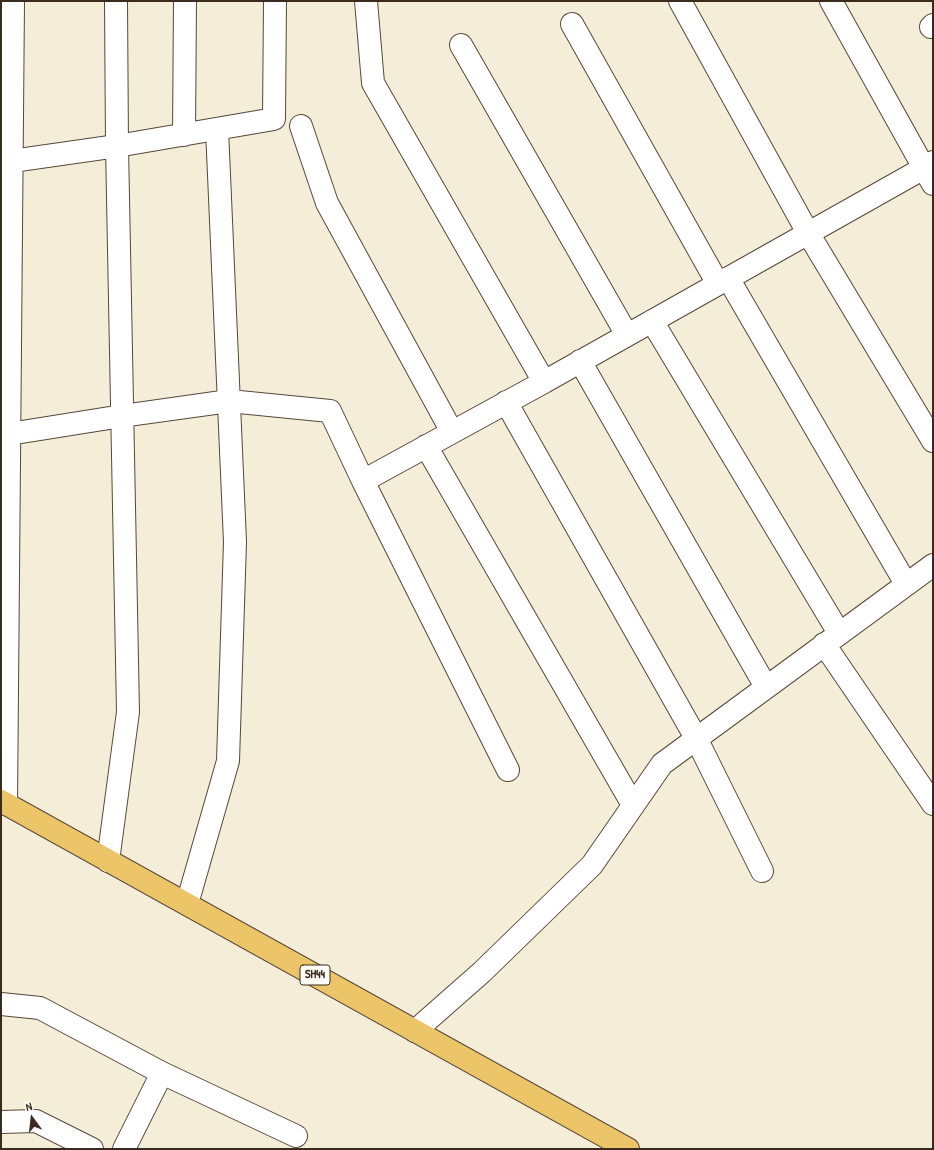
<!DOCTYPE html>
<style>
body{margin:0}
#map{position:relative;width:934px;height:1150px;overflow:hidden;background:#f4eed9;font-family:"Patrick Hand",sans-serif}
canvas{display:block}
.frame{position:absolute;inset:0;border:2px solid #3b2a1e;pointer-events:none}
.north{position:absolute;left:12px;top:1098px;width:40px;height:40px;-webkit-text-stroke:3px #fdfcf7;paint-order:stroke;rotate:345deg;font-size:11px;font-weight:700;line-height:16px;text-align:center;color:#3b2a1e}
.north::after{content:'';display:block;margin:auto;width:14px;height:18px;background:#3b2a1e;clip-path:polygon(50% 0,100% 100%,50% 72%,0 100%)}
</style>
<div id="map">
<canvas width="934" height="1150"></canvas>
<div class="frame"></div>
<div class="north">N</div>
</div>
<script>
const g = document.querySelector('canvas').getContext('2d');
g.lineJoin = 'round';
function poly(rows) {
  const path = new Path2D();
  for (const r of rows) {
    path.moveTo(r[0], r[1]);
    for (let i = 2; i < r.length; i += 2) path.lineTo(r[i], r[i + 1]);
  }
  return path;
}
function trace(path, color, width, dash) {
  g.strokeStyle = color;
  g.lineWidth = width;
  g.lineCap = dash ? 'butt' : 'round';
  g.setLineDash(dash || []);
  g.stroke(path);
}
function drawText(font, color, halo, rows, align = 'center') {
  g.font = font + ' "Patrick Hand",sans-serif';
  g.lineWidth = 4;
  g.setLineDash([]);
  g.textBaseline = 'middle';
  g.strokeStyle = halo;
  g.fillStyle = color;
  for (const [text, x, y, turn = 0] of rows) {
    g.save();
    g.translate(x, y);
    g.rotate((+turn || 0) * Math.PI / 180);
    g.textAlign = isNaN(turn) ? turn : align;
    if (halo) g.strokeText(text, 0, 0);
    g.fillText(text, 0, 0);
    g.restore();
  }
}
const street = poly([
 [116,1,117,146,274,119,275,1],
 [366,1,373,83,544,382,924,168,933,184],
 [680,1,808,233,933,441],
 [831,1,924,168,933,162],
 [572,24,718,284],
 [931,27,933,25],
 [461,45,627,335],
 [301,126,327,203,452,432],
 [184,135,185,1],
 [1,161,12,161,117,146,128,712,108,861],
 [728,278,906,584],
 [652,321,839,633],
 [580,361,766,687],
 [506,402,696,738,762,871],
 [9,434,122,416,229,401,330,411,363,481,544,382],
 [426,446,633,805],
 [363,481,508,770],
 [824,644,933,804],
 [6,804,13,1],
 [187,904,228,761,235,542,217,129],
 [1,1004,40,1008,162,1073,124,1149],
 [415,1031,482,972,592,865,662,764,933,565],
 [162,1073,296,1136],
 [1,1122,36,1121,92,1149]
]);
const primary = poly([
 [1,801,628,1149]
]);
const shields = [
 [315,975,30]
];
const shieldNames = [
 ["SH44",315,975]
];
trace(street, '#57473a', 24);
trace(primary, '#57473a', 24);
trace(street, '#fff', 22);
trace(primary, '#edc569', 22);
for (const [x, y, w] of shields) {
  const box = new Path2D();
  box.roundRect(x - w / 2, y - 10, w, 20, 3);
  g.fillStyle = '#fdfcf7';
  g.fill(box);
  trace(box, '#3b2a1e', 1);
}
drawText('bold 12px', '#3b2a1e', null, shieldNames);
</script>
